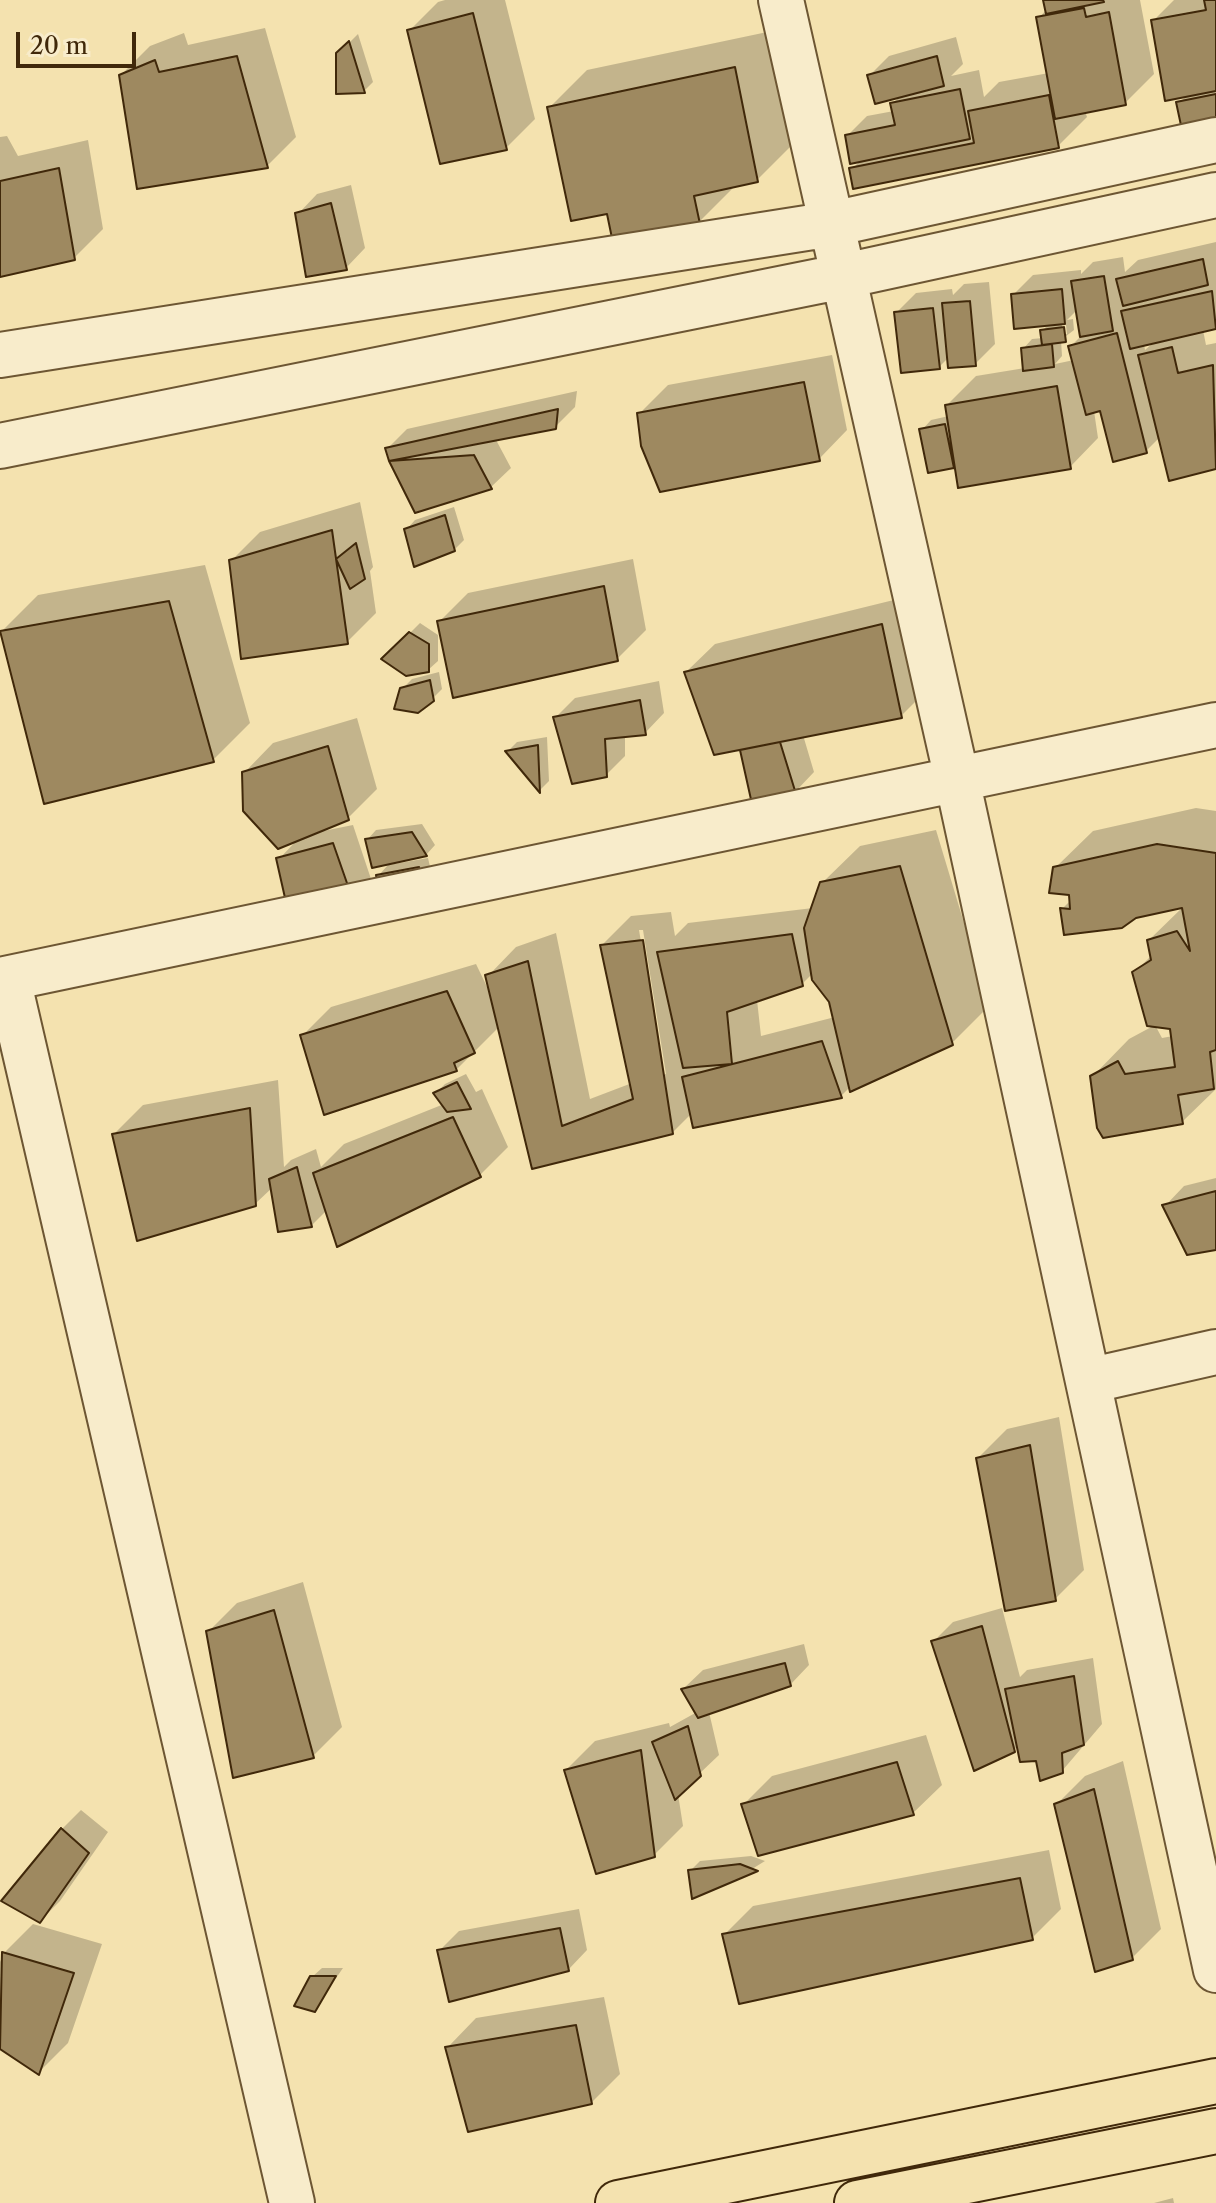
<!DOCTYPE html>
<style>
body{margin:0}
#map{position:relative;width:1216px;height:2203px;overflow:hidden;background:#f4e2af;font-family:"Libre Caslon Text",serif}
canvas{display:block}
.scale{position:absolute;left:16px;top:32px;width:120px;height:36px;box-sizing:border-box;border:4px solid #40280a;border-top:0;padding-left:10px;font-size:24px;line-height:28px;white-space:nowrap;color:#40280a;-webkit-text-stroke:6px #f8eccb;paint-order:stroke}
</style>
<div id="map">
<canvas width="1216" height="2203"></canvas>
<div class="scale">20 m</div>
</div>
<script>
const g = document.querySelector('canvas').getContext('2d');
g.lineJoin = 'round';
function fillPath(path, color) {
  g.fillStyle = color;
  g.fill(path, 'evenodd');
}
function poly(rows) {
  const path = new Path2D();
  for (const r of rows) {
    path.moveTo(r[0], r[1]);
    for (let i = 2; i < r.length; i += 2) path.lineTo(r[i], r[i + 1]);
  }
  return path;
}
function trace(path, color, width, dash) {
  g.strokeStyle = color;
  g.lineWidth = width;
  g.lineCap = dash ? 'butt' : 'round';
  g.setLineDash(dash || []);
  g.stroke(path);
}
const shadow = poly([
 [445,0,505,0,535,119,506,148,409,31,438,2],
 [1046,0,1140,0,1154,74,1125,103,1085,111,1087,117,1058,146,852,169,861,160,847,136,867,116,894,111,892,104,901,95,870,75,889,56,956,37,963,64,951,76,979,70,984,97,999,82,1049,73,1039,18,1047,9],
 [1174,0,1216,0,1216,122,1179,103,1187,95,1153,21],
 [265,28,296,137,267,166,121,75,150,46,184,33,188,45],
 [772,31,794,143,757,180,736,185,699,222,608,212,550,107,587,70],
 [358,34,373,82,364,91,338,54],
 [7,136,18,156,88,140,103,229,74,258,0,275,0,137],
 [351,185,365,248,346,268,298,214,317,194],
 [1216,242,1216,327,1203,330,1206,345,1216,343,1216,467,1170,478,1160,437,1146,451,1102,409,1094,411,1098,438,1070,467,956,463,953,466,922,430,931,420,949,416,947,405,976,376,1025,368,1023,349,1032,339,1043,338,1042,331,1050,323,1013,295,1033,275,1081,270,1081,274,1093,262,1123,257,1125,272,1138,260],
 [1078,309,1082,335,1071,346,1074,360,1055,364,1062,356,1061,340,1074,330,1073,319,1067,320],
 [1061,317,1065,317,1067,334,1063,334],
 [1154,342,1145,350,1144,344],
 [989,282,995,344,975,364,949,357,939,367,896,313,916,293,952,289,953,295,964,284],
 [832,355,847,430,819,459,639,414,668,385],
 [577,391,575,407,555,427,495,438,511,468,491,487,416,511,388,448,407,429],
 [360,502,373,567,370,571,376,613,347,642,231,561,260,532],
 [454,507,464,540,454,550,406,530,415,520],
 [633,559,646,630,617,659,439,622,468,593],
 [205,565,250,723,213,760,1,632,38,595],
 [910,596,930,687,901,716,803,735,814,772,795,792,743,751,747,747,686,672,715,644],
 [420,623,438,635,438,661,428,670,384,659],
 [439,672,442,689,432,699,402,689,412,679],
 [659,681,664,713,645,733,625,735,625,756,606,775,555,718,575,698],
 [357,718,377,789,348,818,313,833,353,825,373,885,354,904,279,859,299,838,244,773,273,743],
 [547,737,549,781,540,790,508,751,517,742],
 [1196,808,1216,811,1216,1089,1182,1122,1092,1077,1129,1039,1155,1025,1162,1038,1173,1036,1171,1027,1134,973,1152,955,1149,940,1184,906,1135,916,1063,908,1071,900,1055,868,1093,831],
 [422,824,435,845,426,855,367,840,376,830],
 [936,830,989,1006,952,1043,851,1086,841,1096,695,1125,692,1113,672,1133,533,1166,500,1026,456,1070,302,1036,331,1007,476,964,490,993,488,976,516,947,556,933,590,1099,632,1083,602,945,631,916,671,912,675,936,688,923,813,908,822,883,860,846],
 [639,930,643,930,666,1074,663,1075],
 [813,973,831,1001,835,1017,761,1036,757,1000,802,984],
 [428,858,431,871,378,876,388,865],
 [466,1074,476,1092,482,1089,508,1147,479,1176,327,1210,311,1226,273,1187,255,1204,114,1134,143,1105,278,1080,284,1167,291,1160,316,1149,321,1167,344,1144,444,1104,436,1093,445,1084],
 [1216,1178,1216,1248,1165,1206,1184,1186],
 [1059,1417,1084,1570,1055,1599,978,1458,1007,1429],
 [303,1582,342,1727,313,1756,208,1632,237,1603],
 [1002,1608,1020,1677,1027,1670,1093,1658,1102,1724,1062,1771,1019,1745,1014,1750,933,1642,953,1622],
 [804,1644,809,1665,790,1685,709,1712,719,1755,678,1794,683,1826,654,1855,566,1770,595,1741,669,1723,670,1727,697,1712,683,1689,703,1670],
 [926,1735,942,1785,913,1813,743,1805,772,1776],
 [1123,1761,1161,1929,1132,1958,1056,1805,1085,1776],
 [81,1810,108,1832,60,1901,40,1921,62,1829],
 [1049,1850,1061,1909,1032,1938,725,1934,753,1906],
 [751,1856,765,1861,731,1882,690,1871,700,1861],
 [579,1909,587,1950,568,1970,439,1951,459,1931],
 [33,1924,102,1944,68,2043,39,2072,0,2046,0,1962,4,1953],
 [322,1968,343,1968,314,2010,312,1977],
 [604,1997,620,2074,591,2103,448,2047,476,2018],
 [1173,2198,1174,2203,1154,2203]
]);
const building = poly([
 [1043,0,1103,0,1104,2,1046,14,1043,0],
 [1204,0,1216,0,1216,91,1165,101,1151,20,1206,10,1204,0],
 [1084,8,1086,17,1109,12,1126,105,1055,119,1036,17,1084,8],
 [473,13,507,150,440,164,407,30,473,13],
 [349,41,365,93,336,94,336,53,349,41],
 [237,56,268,168,137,189,119,75,155,60,159,72,237,56],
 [937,56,944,86,875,104,867,75,937,56],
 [735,67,758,182,694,196,700,224,613,243,607,214,571,221,547,107,735,67],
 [960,89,970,139,850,164,845,135,895,125,890,103,960,89],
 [1216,94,1216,124,1182,130,1176,102,1216,94],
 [1049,95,1059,148,853,189,849,168,974,143,968,111,1049,95],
 [59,168,75,260,0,277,0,181,59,168],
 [331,203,347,270,306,277,295,213,331,203],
 [1203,259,1208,285,1123,306,1116,279,1203,259],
 [1104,276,1113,331,1080,337,1071,281,1104,276],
 [1062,289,1065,324,1014,329,1011,294,1062,289],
 [1212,291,1216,329,1130,349,1121,311,1212,291],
 [970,301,976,366,948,368,942,303,970,301],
 [933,308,940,369,901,373,894,312,933,308],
 [1064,327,1066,342,1042,345,1040,330,1064,327],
 [1117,333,1147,453,1113,462,1100,411,1086,415,1068,346,1117,333],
 [1052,344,1054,367,1023,371,1021,348,1052,344],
 [1172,347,1178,373,1213,365,1216,469,1169,481,1138,355,1172,347],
 [804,382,820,461,660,492,641,446,637,413,804,382],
 [1057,386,1071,469,958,488,945,405,1057,386],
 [558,409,556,429,389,461,385,448,558,409],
 [945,424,954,468,928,473,919,429,945,424],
 [474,455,492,489,415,513,389,461,474,455],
 [445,515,455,551,414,567,404,529,445,515],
 [332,530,348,644,241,659,229,560,332,530],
 [356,543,365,579,350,589,336,559,356,543],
 [604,586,618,661,453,698,437,621,604,586],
 [169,601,214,762,44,804,0,631,169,601],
 [882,624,902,718,714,755,684,672,882,624],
 [409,632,429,644,429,672,406,676,381,659,409,632],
 [430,680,434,701,418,713,394,709,400,688,430,680],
 [640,700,646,735,605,739,607,777,572,784,553,717,640,700],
 [780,742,796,794,752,804,740,750,780,742],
 [538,745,540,793,505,751,538,745],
 [328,746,349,820,278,849,243,811,242,772,328,746],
 [412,832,427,856,372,868,365,839,412,832],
 [333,843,355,906,290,920,276,858,333,843],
 [1157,844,1216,853,1216,1050,1210,1052,1214,1089,1178,1095,1183,1124,1103,1138,1097,1128,1090,1076,1118,1061,1125,1074,1175,1067,1170,1029,1147,1026,1132,972,1151,960,1147,940,1177,931,1190,951,1182,908,1136,918,1122,928,1064,935,1060,908,1070,909,1069,895,1049,893,1053,867,1157,844],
 [900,866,953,1045,850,1092,829,1002,812,980,804,928,820,882,900,866],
 [419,867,422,882,379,891,376,875,419,867],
 [792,934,803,986,727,1012,732,1064,683,1068,657,952,792,934],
 [643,940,673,1134,532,1169,485,975,528,961,562,1126,633,1099,600,945,643,940],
 [447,991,475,1053,454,1063,457,1071,324,1115,300,1035,447,991],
 [822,1041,842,1098,693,1128,682,1077,822,1041],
 [457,1082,471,1109,447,1112,433,1093,457,1082],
 [250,1108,256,1206,137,1241,112,1134,250,1108],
 [453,1117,481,1177,337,1247,313,1173,453,1117],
 [297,1167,312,1227,278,1232,269,1179,297,1167],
 [1216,1191,1216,1250,1187,1255,1162,1205,1216,1191],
 [1030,1445,1056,1601,1005,1611,976,1458,1030,1445],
 [274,1610,314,1758,233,1778,206,1631,274,1610],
 [982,1626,1015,1752,974,1771,931,1641,982,1626],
 [785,1663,791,1686,698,1718,681,1689,785,1663],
 [1074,1676,1084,1745,1062,1753,1063,1773,1040,1781,1036,1761,1020,1762,1005,1689,1074,1676],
 [688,1726,701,1776,675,1800,652,1742,688,1726],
 [641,1750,655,1857,596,1874,564,1770,641,1750],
 [897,1762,914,1815,758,1856,741,1804,897,1762],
 [1094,1789,1133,1960,1095,1972,1054,1804,1094,1789],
 [61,1828,89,1853,40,1923,1,1901,61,1828],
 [740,1864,758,1871,692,1899,688,1870,740,1864],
 [1020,1878,1033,1940,739,2004,722,1934,1020,1878],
 [560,1928,569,1971,449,2002,437,1950,560,1928],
 [2,1952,74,1973,39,2075,0,2049,2,1952],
 [310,1976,336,1976,315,2012,294,2006,310,1976],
 [576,2025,592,2104,468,2132,445,2047,576,2025]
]);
const minor = poly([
 [781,0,957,779,1216,1970],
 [0,355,832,224,1216,140],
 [0,446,844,276,1216,195],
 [8,979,292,2203],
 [0,980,1216,725],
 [1088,1381,1216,1352]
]);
const major = poly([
 [618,2203,1216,2081],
 [857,2203,1216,2131]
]);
fillPath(shadow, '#0003');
fillPath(building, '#9e8960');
trace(building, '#40280a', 2);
trace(minor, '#6d5633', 48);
trace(major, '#40280a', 48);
trace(minor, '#f8eccb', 44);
trace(major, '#f4e2af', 44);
</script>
